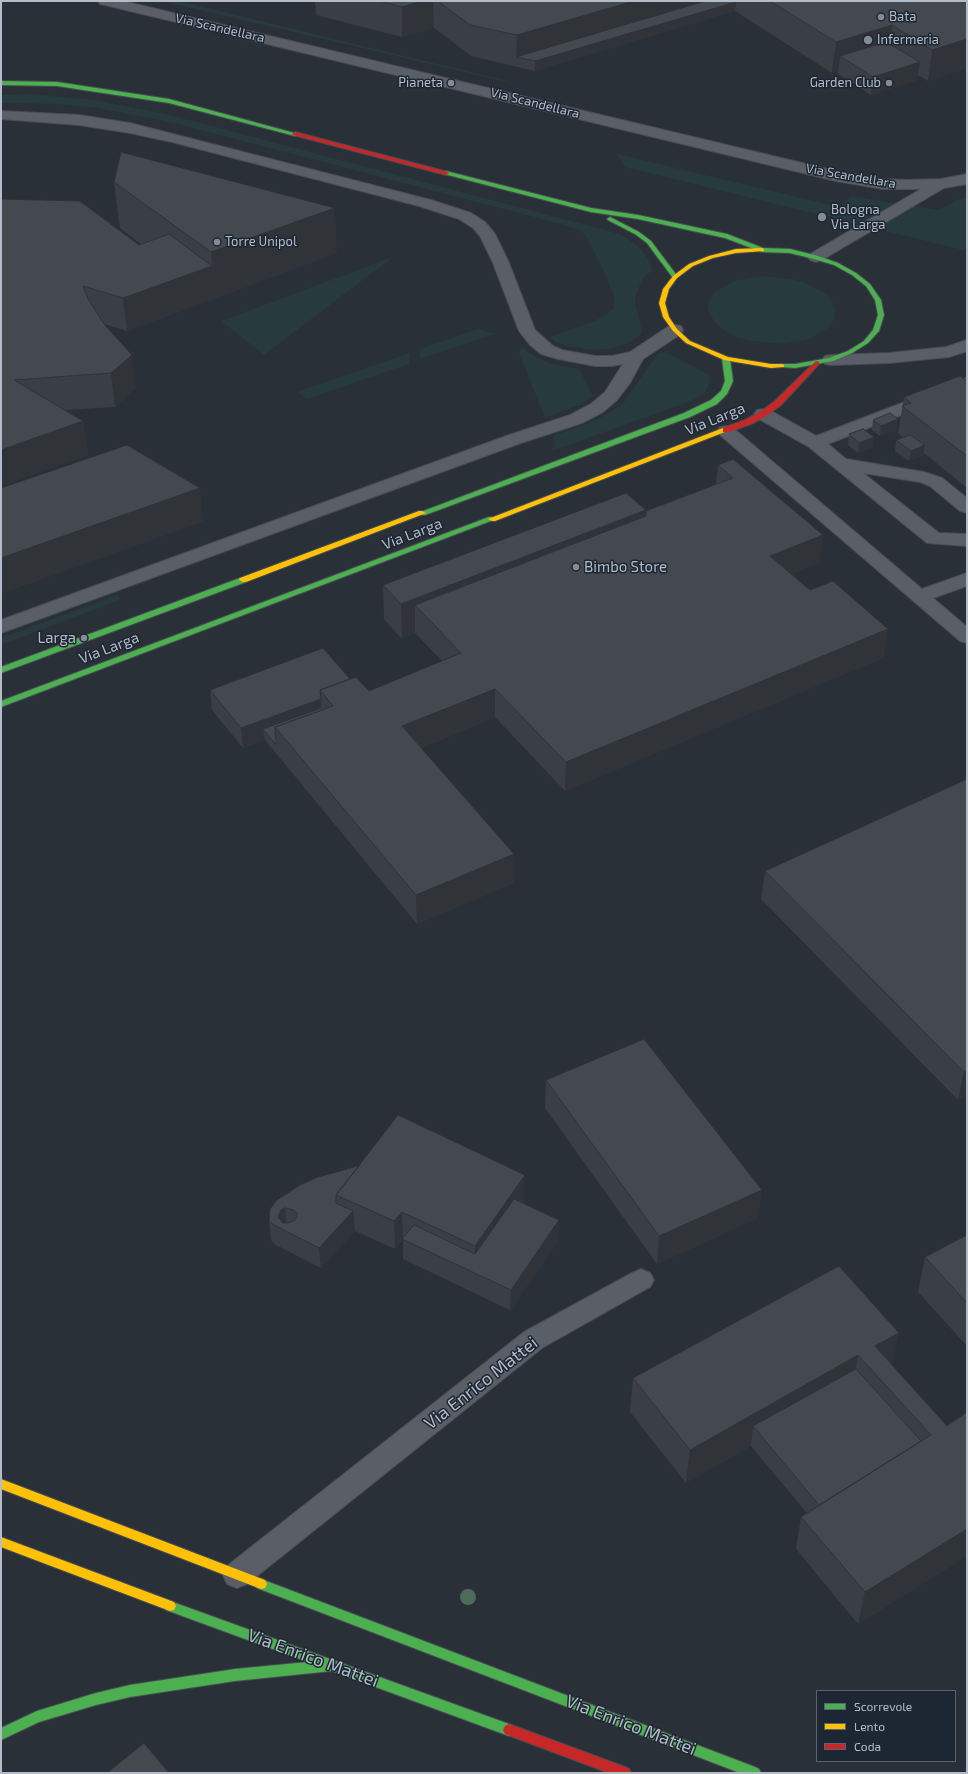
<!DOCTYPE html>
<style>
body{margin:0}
#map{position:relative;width:968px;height:1774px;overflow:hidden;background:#2a3038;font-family:"Exo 2",sans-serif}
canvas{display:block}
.frame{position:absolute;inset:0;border:2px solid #b4bcc9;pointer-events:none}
.legend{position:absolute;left:816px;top:1690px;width:140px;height:72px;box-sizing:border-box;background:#1d2633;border:1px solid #59626f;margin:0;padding:5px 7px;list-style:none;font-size:12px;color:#b4bcc9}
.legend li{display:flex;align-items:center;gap:8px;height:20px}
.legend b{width:20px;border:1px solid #59626f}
</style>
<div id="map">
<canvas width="968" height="1774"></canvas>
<div class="frame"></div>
<ul class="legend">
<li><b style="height:5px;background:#4caf50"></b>Scorrevole</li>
<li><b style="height:5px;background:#ffc107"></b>Lento</li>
<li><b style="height:5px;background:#c62828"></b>Coda</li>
</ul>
</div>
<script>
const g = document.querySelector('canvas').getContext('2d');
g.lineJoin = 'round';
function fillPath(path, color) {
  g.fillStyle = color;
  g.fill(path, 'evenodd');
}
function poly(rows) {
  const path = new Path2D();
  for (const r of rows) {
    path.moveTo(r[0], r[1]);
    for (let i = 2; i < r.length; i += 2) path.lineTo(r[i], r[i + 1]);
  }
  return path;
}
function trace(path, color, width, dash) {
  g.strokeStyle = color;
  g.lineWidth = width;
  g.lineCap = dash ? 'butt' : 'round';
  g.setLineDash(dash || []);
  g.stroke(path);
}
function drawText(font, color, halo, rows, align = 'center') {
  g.font = font + ' "Exo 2",sans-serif';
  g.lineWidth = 3;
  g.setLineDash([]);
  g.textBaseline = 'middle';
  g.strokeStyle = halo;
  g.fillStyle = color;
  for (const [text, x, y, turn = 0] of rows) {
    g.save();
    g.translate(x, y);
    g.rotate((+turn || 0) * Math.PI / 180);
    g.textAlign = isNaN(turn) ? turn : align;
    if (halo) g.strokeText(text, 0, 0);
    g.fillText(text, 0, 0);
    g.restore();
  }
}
const green = poly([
 [162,1,178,1,512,82,511,83],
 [32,94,94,100,166,114,609,231,624,236,641,249,648,259,652,271,645,276,639,287,635,298,636,308,642,331,641,334,629,343,609,349,597,350,571,347,556,342,550,337,597,320,614,309,614,296,606,276,586,236,580,230,561,224,174,123,98,108,57,104,1,103,1,95],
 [617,154,839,207,851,196,939,210,956,200,967,198,967,251,625,167],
 [393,257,264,355,221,321],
 [762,276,792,279,806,283,827,295,833,303,835,311,834,319,829,327,810,339,781,344,751,341,737,337,725,331,716,323,710,315,708,307,710,299,715,292,734,281],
 [478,329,495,334,420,359,420,349],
 [522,347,536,357,551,364,579,369,593,397,579,405,545,418,519,353],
 [665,352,708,374,710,382,705,393,691,401,552,451,554,442,553,436,589,423,609,413,624,402,657,355,659,353],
 [410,353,409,364,307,399,297,392],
 [117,595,120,600,1,645,1,638]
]);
const lane = poly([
 [1,111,79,115,130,123,431,200,471,213,485,222,495,234,509,263,535,330,553,346,562,350,595,356,612,356,630,352,669,326,675,325,681,326,683,330,681,334,643,359,630,383,617,400,603,412,582,423,521,443,1,633,1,620,509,435,570,415,591,404,605,392,623,364,612,366,595,366,558,359,541,354,530,345,519,331,493,263,480,236,473,228,459,219,419,206,172,142,130,133,79,125,1,119,1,111],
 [967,340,967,351,949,357,889,363,831,365,825,364,822,360,825,356,831,355,889,353,946,347,967,340],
 [967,378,967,389,828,444,846,459,924,472,942,478,967,498,967,513,960,511,930,486,920,482,863,473,939,533,967,534,967,546,927,543,809,447,757,418,754,414,757,410,763,409,769,410,816,436,967,378],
 [726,426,732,427,922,589,967,573,967,586,933,598,967,627,967,643,960,641,720,435,717,431,720,427,726,426]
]);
const street = poly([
 [98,1,123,1,836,171,883,179,906,180,941,179,967,174,967,184,944,188,822,260,816,262,810,260,808,257,810,254,921,189,883,189,836,181,105,5,100,4,98,1],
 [641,1269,650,1273,654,1280,650,1287,542,1348,247,1584,237,1588,227,1584,223,1575,227,1566,524,1332,632,1273,641,1269]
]);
const fast = poly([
 [1,81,57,82,169,99,298,134,295,136,169,103,57,86,1,85,1,81],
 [446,171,591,208,638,215,727,234,763,248,790,249,818,256,838,263,856,273,870,284,881,300,884,315,879,331,868,343,852,353,833,361,795,368,780,367,780,365,782,364,795,364,829,358,848,351,864,341,873,330,878,315,875,300,866,286,852,275,834,265,814,259,790,253,762,252,725,238,638,219,591,212,444,174,444,172,446,171],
 [610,217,639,232,651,241,678,277,677,278,673,278,647,243,635,234,608,220,607,219,610,217],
 [726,357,730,359,733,381,727,394,717,404,690,417,425,515,422,515,418,513,684,413,711,400,721,391,725,381,722,359,726,357],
 [489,517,492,517,496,519,1,707,1,701,489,517],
 [240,578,243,578,247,580,246,582,1,673,1,667,240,578],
 [261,1579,755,1767,759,1769,761,1773,740,1773,257,1588,255,1584,257,1580,261,1579],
 [170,1601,509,1724,513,1726,515,1730,513,1734,509,1736,332,1671,235,1681,130,1697,96,1705,39,1722,1,1740,1,1728,37,1711,96,1693,130,1685,235,1669,308,1662,166,1610,164,1606,166,1602,170,1601]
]);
const slow = poly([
 [762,248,764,249,764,251,736,253,713,258,693,266,677,278,669,289,665,303,669,317,677,329,690,341,728,357,771,364,782,364,784,365,784,367,771,368,724,360,686,343,673,331,663,317,659,303,663,289,673,276,689,264,709,256,736,249,762,248],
 [723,428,729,428,730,430,495,521,492,521,488,519,723,428],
 [419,511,422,511,426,513,246,582,243,582,239,580,240,578,419,511],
 [1,1479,265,1580,267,1584,265,1588,261,1589,1,1489,1,1479],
 [1,1537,174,1602,176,1606,174,1610,170,1611,1,1547,1,1537]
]);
const jam = poly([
 [295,132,448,172,449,173,446,175,293,135,292,134,295,132],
 [817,361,819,362,819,364,781,405,766,416,751,424,729,432,723,432,723,428,745,420,760,412,775,401,815,362,817,361],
 [509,1724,625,1767,629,1769,631,1773,609,1773,505,1734,503,1730,505,1726,509,1724]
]);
const trees = [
 [468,1597]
];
const wall = poly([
 [315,1,967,1,967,68,928,81,918,75,917,80,871,95,838,74,838,71,832,73,735,11,535,71,471,56,434,28,402,37,316,15],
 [114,182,337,253,127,331,104,324,136,388,115,407,65,410,83,421,88,455,1,486,1,199,139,245,141,244,120,228],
 [967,381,967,488,924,453,923,456,909,461,895,451,896,440,903,437,898,433,904,397],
 [873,420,897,430,880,436,872,430],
 [849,434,874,437,872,448,858,453,848,445],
 [718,465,823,535,820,563,791,574,810,590,888,629,883,658,565,791,495,717,421,748,514,883,417,924,265,740,243,748,212,710,210,690,350,679,369,691,442,661,415,633,402,639,384,619,383,585,646,510,646,511,716,484],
 [967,779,967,1095,958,1100,761,899,765,871],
 [546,1080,758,1218,657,1264,545,1108],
 [300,1185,525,1203,524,1204,559,1240,510,1310,403,1259,403,1240,395,1249,355,1231,321,1268,276,1245,271,1240,269,1220],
 [967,1235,967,1346,918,1292,925,1257],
 [839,1266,892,1365,947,1426,967,1412,967,1556,858,1624,796,1549,801,1517,807,1513,751,1446,686,1483,630,1412,633,1378]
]);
const shadedWall = poly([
 [422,1,433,1,434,28,402,37,402,7],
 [634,1,725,1,516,57,517,35],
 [736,2,735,11,535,71,535,61],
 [892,25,888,56,840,56,838,71,832,73,836,42],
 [967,39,967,68,928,81,932,50],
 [920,62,917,80,871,95,873,77],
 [335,208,337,253,127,331,123,298,212,266,211,252],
 [132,355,136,388,115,407,111,373],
 [898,419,897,430,880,436,881,426],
 [83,421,88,455,1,486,1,450],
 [874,437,872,448,858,453,859,443],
 [925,445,923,456,909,461,911,451],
 [200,488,203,522,1,594,1,558],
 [646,510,644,544,415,605,415,633,402,639,401,604],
 [823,535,820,563,767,584,770,556],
 [888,629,883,658,565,791,566,762],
 [495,689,495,717,403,755,402,726],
 [321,699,322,719,263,729,265,740,243,748,241,728],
 [514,854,514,883,417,924,416,895],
 [967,1070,967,1095,958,1100,964,1072],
 [525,1175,525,1203,475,1274,475,1246],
 [762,1190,758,1218,657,1264,659,1236],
 [285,1208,287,1229,278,1217,281,1210],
 [353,1211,355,1231,321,1268,319,1248],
 [402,1212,403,1240,395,1249,394,1221],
 [559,1220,559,1240,510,1310,511,1290],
 [899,1333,892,1366,875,1346],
 [858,1355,852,1388,753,1426,751,1446,686,1483,690,1450],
 [967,1529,967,1556,858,1624,865,1592]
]);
const building = poly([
 [379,1,422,1,402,7,379,1],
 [438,1,634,1,517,35,470,25,438,1],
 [705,1,735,1,736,2,535,61,516,57,705,1],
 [770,1,967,1,967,39,932,50,892,25,836,42,770,1],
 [886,42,920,62,873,77,840,56,886,42],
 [121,152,335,208,211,252,114,182,121,152],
 [1,199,80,201,139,245,169,234,212,266,123,298,83,286,88,299,104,324,132,355,111,373,14,380,83,421,1,450,1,199],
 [960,376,967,381,967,456,902,406,911,403,904,397,960,376],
 [890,413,898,419,881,426,873,420,890,413],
 [863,429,874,437,859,443,849,434,863,429],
 [910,435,925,445,911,451,896,440,910,435],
 [127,445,200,488,1,558,1,488,127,445],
 [733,459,823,535,770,556,810,590,833,581,888,629,566,762,495,689,402,726,514,854,416,895,275,727,333,706,320,690,356,677,369,691,461,653,415,605,646,516,646,511,733,478,718,465,733,459],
 [626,493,646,510,401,604,383,585,626,493],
 [323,648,350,679,320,690,321,699,241,728,210,690,323,648],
 [321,708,322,710,275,727,276,745,263,729,321,708],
 [967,779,967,1070,964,1072,765,871,967,779],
 [644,1039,762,1190,659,1236,546,1080,644,1039],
 [398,1115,525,1175,475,1246,402,1212,394,1221,336,1195,398,1115],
 [360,1165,336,1195,336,1203,353,1211,319,1248,274,1225,269,1220,270,1209,277,1200,300,1185,318,1177,337,1172,360,1165],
 [285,1208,294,1210,297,1213,297,1217,294,1221,288,1223,283,1223,278,1217,281,1210,285,1208],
 [514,1199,559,1220,511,1290,402,1239,414,1225,475,1254,514,1199],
 [967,1235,967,1303,925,1257,967,1235],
 [839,1266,899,1333,875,1346,947,1426,967,1412,967,1529,865,1592,801,1517,931,1435,858,1355,690,1450,633,1378,839,1266],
 [856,1369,921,1441,819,1505,753,1426,856,1369],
 [144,1743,169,1773,107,1773,144,1743]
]);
const markers = [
 [881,17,4,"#848b96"],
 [868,40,5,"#848b96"],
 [451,83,4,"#848b96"],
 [889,83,4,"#848b96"],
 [822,217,5,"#848b96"],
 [217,242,4,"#848b96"],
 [576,567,4,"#848b96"],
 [84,638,4,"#848b96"]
];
const farPoinames = [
 ["Bata",889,17],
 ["Infermeria",877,40],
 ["Pianeta",443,83,"right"],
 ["Garden Club",881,83,"right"],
 ["Bologna",831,210],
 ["Via Larga",831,225],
 ["Torre Unipol",225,242]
];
const farStreetnames = [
 ["Via Scandellara",220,28,13],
 ["Via Scandellara",535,103,14],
 ["Via Scandellara",851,176,10]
];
const streetNames = [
 ["Via Larga",715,419,-22],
 ["Via Larga",412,534,-21],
 ["Via Larga",109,648,-21]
];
const poiNames = [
 ["Bimbo Store",584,567],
 ["Larga",76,638,"right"]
];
const nearStreetnames = [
 ["Via Enrico Mattei",481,1383,-38],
 ["Via Enrico Mattei",313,1658,20],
 ["Via Enrico Mattei",631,1725,21]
];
fillPath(green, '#273a3e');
trace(lane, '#484c53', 2);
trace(street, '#484c53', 2);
trace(fast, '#484c53', 2);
trace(slow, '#484c53', 2);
trace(jam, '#484c53', 2);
fillPath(lane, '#5a5e66');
fillPath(street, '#5a5e66');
fillPath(fast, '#4caf50');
fillPath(slow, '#ffc107');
fillPath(jam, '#c62828');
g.fillStyle = '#4e6a5a';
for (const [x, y] of trees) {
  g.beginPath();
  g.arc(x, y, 8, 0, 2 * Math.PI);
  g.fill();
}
fillPath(wall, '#3a3f45');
fillPath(shadedWall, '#303338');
fillPath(building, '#444950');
trace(building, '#303338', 1);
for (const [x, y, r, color] of markers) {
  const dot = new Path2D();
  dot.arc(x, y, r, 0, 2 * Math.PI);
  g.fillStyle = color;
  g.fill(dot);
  trace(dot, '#1d2633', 1.5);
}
drawText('13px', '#b4bcc9', '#1d2633', farPoinames, 'left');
drawText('13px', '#b4bcc9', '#1d2633', farStreetnames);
drawText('15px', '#b4bcc9', '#1d2633', streetNames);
drawText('15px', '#b4bcc9', '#1d2633', poiNames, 'left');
drawText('18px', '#b4bcc9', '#1d2633', nearStreetnames);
</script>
